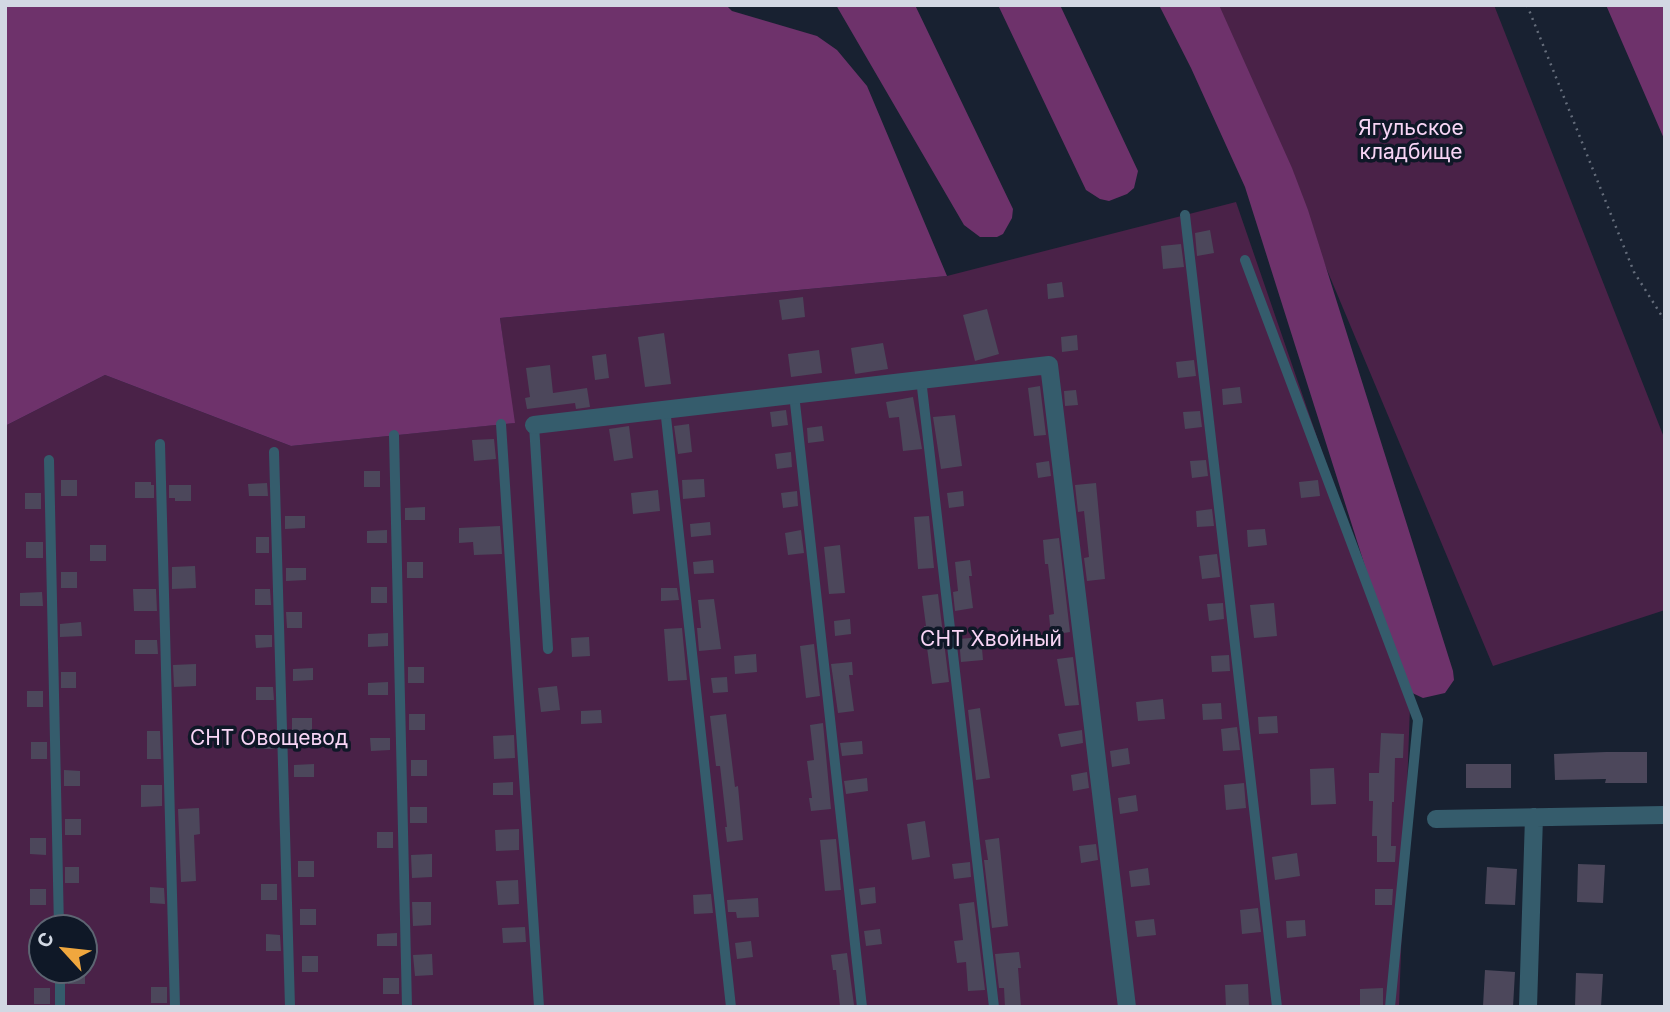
<!DOCTYPE html>
<meta charset="utf-8">
<style>
body{margin:0}
#map{position:relative;width:1670px;height:1012px;overflow:hidden;background:#182131;font-family:Inter,sans-serif}
canvas{display:block}
.frame{position:absolute;inset:0;border:7px solid #d2d8e3;pointer-events:none}
.north{position:absolute;left:28px;top:914px;width:70px;height:70px;box-sizing:border-box;background:#0f1827;border:2px solid #5d6572;border-radius:50%;rotate:297deg;font-size:19px;font-weight:700;line-height:28px;text-align:center;color:#d2d8e3}
.north::after{content:'';display:block;margin:auto;width:24px;height:32px;background:#f0a73e;clip-path:polygon(50% 0,100% 100%,50% 72%,0 100%)}
</style>
<div id="map">
<canvas width="1670" height="1012"></canvas>
<div class="frame"></div>
<div class="north">С</div>
</div>
<script>
const g = document.querySelector('canvas').getContext('2d');
g.lineJoin = 'round';
function fillPath(path, color) {
  g.fillStyle = color;
  g.fill(path, 'evenodd');
}
function poly(rows) {
  const path = new Path2D();
  for (const r of rows) {
    path.moveTo(r[0], r[1]);
    for (let i = 2; i < r.length; i += 2) path.lineTo(r[i], r[i + 1]);
  }
  return path;
}
function trace(path, color, width, dash) {
  g.strokeStyle = color;
  g.lineWidth = width;
  g.lineCap = dash ? 'butt' : 'round';
  g.setLineDash(dash || []);
  g.stroke(path);
}
function drawText(font, color, halo, rows, align = 'center') {
  g.font = font + ' Inter,sans-serif';
  g.lineWidth = 7;
  g.setLineDash([]);
  g.textBaseline = 'middle';
  g.strokeStyle = halo;
  g.fillStyle = color;
  for (const [text, x, y, turn = 0] of rows) {
    g.save();
    g.translate(x, y);
    g.rotate((+turn || 0) * Math.PI / 180);
    g.textAlign = isNaN(turn) ? turn : align;
    if (halo) g.strokeText(text, 0, 0);
    g.fillText(text, 0, 0);
    g.restore();
  }
}
const green = poly([
 [1216,5,1494,5,1665,440,1665,610,1493,666],
 [1236,202,1410,707,1399,1007,5,1007,5,426,105,375,291,446,514,423,500,318,947,276],
 [42,928,84,928,84,970,42,970]
]);
const forest = poly([
 [5,5,726,5,732,11,817,36,837,50,867,86,947,276,500,318,515,423,291,446,105,375,5,426],
 [836,5,915,5,1013,209,1012,218,1003,234,997,237,980,237,964,225],
 [998,5,1060,5,1138,171,1134,188,1127,194,1109,201,1100,199,1086,190],
 [1159,5,1219,5,1292,168,1308,210,1453,671,1454,680,1445,693,1423,698,1408,691,1400,677,1245,187,1191,68],
 [1606,5,1665,5,1665,141]
]);
const building = poly([
 [1210,230,1214,253,1197,256,1195,233],
 [1181,244,1184,267,1163,269,1161,246],
 [1062,282,1064,297,1048,299,1047,284],
 [803,297,805,317,782,320,779,300],
 [987,309,999,354,975,361,963,315],
 [664,333,671,384,645,387,638,337],
 [1077,335,1078,350,1062,352,1061,337],
 [883,343,888,369,855,374,851,348],
 [819,350,822,373,791,377,788,354],
 [606,354,609,378,595,380,592,356],
 [1194,360,1196,376,1178,378,1176,362],
 [550,365,553,393,587,388,590,407,576,409,575,403,527,409,525,398,530,397,526,368],
 [1040,386,1046,435,1034,436,1028,388],
 [1240,387,1242,403,1223,405,1222,389],
 [1076,390,1078,405,1065,406,1064,391],
 [913,397,922,449,903,451,899,417,889,418,886,402],
 [786,410,788,425,772,427,770,412],
 [1200,411,1202,427,1185,429,1183,412],
 [955,415,962,466,941,469,933,417],
 [689,424,692,452,678,454,674,426],
 [629,426,633,458,614,461,609,429],
 [822,426,824,441,808,443,807,428],
 [494,439,496,459,474,461,472,440],
 [791,452,792,467,777,469,775,454],
 [1206,460,1208,476,1192,478,1190,461],
 [1049,461,1051,476,1038,478,1036,463],
 [364,471,380,471,380,487,364,487],
 [704,479,705,497,683,499,682,480],
 [61,480,77,480,77,496,61,496],
 [1318,480,1320,496,1301,498,1299,482],
 [135,482,151,482,151,485,154,485,154,498,135,498],
 [267,483,268,496,249,496,248,484],
 [1096,483,1105,579,1087,581,1084,558,1089,557,1084,511,1078,512,1075,485],
 [169,485,191,485,191,501,175,501,175,498,169,498],
 [658,490,660,511,633,514,631,493],
 [797,491,798,506,783,508,781,493],
 [963,491,964,506,949,508,947,493],
 [25,493,41,493,41,509,25,509],
 [425,507,425,520,405,520,405,508],
 [1212,509,1214,526,1197,527,1196,511],
 [285,516,305,516,305,528,285,529],
 [929,516,934,568,918,569,914,517],
 [710,522,711,535,691,537,690,524],
 [500,526,502,554,474,555,473,542,459,543,459,528],
 [1265,529,1267,545,1248,547,1247,530],
 [387,530,387,543,367,543,367,531],
 [801,530,804,553,788,555,785,533],
 [256,537,269,537,269,553,256,553],
 [1059,538,1070,632,1051,635,1049,615,1054,614,1048,564,1045,564,1043,540],
 [26,542,43,542,43,558,26,558],
 [90,545,106,545,106,561,90,561],
 [840,545,845,593,829,594,824,547],
 [1217,554,1220,577,1202,579,1199,556],
 [713,560,714,573,694,574,693,562],
 [970,560,972,576,969,576,973,608,955,611,953,592,958,591,955,562],
 [407,562,423,562,423,578,407,578],
 [195,566,196,588,172,589,172,567],
 [286,568,306,568,306,580,286,581],
 [61,572,77,572,77,588,61,588],
 [371,587,387,587,387,603,371,603],
 [661,588,677,588,679,600,661,601],
 [133,589,156,589,157,611,134,611],
 [255,589,270,589,271,605,255,605],
 [42,592,43,606,20,606,20,593],
 [938,594,949,682,932,684,924,626,926,626,922,596],
 [714,599,721,649,699,651,697,628,701,628,698,600],
 [1223,603,1224,619,1209,621,1207,604],
 [1274,603,1277,636,1254,638,1250,605],
 [286,612,302,612,302,628,287,628],
 [850,619,851,634,835,636,834,621],
 [81,622,82,636,60,637,60,624],
 [682,628,687,680,668,681,664,629],
 [388,633,388,646,368,647,368,634],
 [255,635,272,635,272,647,256,648],
 [589,637,590,656,572,657,571,638],
 [981,637,983,660,961,662,959,639],
 [135,640,157,640,158,654,135,654],
 [814,644,820,696,806,698,800,646],
 [756,654,757,672,735,674,734,656],
 [1229,655,1230,671,1212,672,1211,656],
 [1073,657,1079,705,1065,706,1057,659],
 [852,662,853,675,849,675,854,711,838,713,831,664],
 [196,664,196,686,174,687,173,665],
 [408,667,424,667,424,683,408,683],
 [313,668,313,680,293,681,293,669],
 [61,672,76,672,76,688,61,688],
 [727,677,728,692,713,693,711,678],
 [388,682,388,695,368,695,368,683],
 [557,686,560,710,541,712,538,688],
 [256,687,273,687,274,700,256,700],
 [27,691,43,691,43,707,27,707],
 [1163,699,1165,719,1138,721,1136,702],
 [1221,703,1222,719,1203,720,1202,704],
 [980,708,990,778,976,780,968,710],
 [601,710,602,723,581,724,581,711],
 [409,714,425,714,425,730,409,730],
 [726,714,735,787,738,786,743,840,727,842,725,827,727,827,720,766,716,766,710,716],
 [1277,716,1278,733,1259,734,1258,717],
 [292,718,312,718,312,730,292,731],
 [823,723,831,809,811,811,809,798,812,798,807,761,814,760,810,725],
 [1237,727,1240,750,1223,751,1221,729],
 [1082,730,1083,743,1061,747,1058,734],
 [147,731,160,731,161,759,147,759],
 [1381,733,1404,734,1403,758,1395,758,1394,802,1392,802,1391,846,1396,846,1395,862,1377,862,1377,836,1372,836,1373,801,1369,801,1369,773,1379,773],
 [514,735,515,758,494,759,493,736],
 [275,736,275,749,257,749,257,737],
 [370,738,390,738,390,750,371,751],
 [862,741,863,754,842,756,840,743],
 [31,742,47,742,47,759,31,759],
 [1128,748,1130,764,1112,767,1110,751],
 [1606,752,1647,752,1647,783,1605,783,1606,779,1555,780,1554,754],
 [411,760,427,760,427,776,411,776],
 [314,764,314,777,294,777,294,765],
 [1466,764,1511,764,1511,788,1466,788],
 [1334,768,1336,804,1311,805,1310,769],
 [64,770,80,771,80,786,64,786],
 [1087,772,1089,788,1073,791,1071,775],
 [867,778,868,791,846,794,844,781],
 [513,782,513,795,493,795,493,783],
 [1244,783,1246,808,1226,810,1224,785],
 [141,785,162,785,162,806,141,807],
 [1136,795,1138,811,1120,814,1118,798],
 [410,807,427,807,427,823,410,823],
 [199,808,200,834,194,835,196,881,181,882,178,809],
 [65,819,81,819,81,835,65,835],
 [925,821,930,857,912,860,907,824],
 [519,829,519,850,496,851,495,830],
 [377,832,393,832,393,848,377,848],
 [30,838,46,838,46,855,30,854],
 [999,838,1008,926,992,928,984,860,988,860,985,840],
 [836,839,841,890,825,891,820,840],
 [1096,844,1098,860,1081,863,1079,846],
 [1297,853,1300,876,1275,880,1272,857],
 [432,854,432,877,412,878,411,855],
 [298,861,314,861,314,877,298,877],
 [970,862,971,877,954,879,952,864],
 [1578,864,1605,865,1603,903,1577,902],
 [65,867,79,867,79,883,65,883],
 [1487,867,1517,869,1515,905,1485,904],
 [1148,868,1150,885,1131,887,1129,871],
 [518,880,519,904,498,905,496,881],
 [261,884,277,884,277,900,261,900],
 [150,887,164,888,165,904,150,903],
 [875,887,876,903,861,905,859,889],
 [30,889,46,889,46,905,30,905],
 [1375,889,1393,889,1392,905,1375,905],
 [711,894,713,913,694,914,693,895],
 [758,898,759,917,737,918,736,912,728,912,727,900],
 [412,902,431,902,431,925,413,926],
 [974,902,985,990,968,991,966,962,957,963,954,941,963,940,959,904],
 [1258,908,1261,932,1242,934,1240,910],
 [300,909,316,909,316,925,300,925],
 [1154,919,1156,935,1137,937,1135,921],
 [1305,920,1306,936,1287,938,1286,921],
 [525,927,526,942,503,943,502,928],
 [880,929,882,944,866,946,864,931],
 [397,933,397,946,377,946,377,934],
 [266,934,280,935,281,951,266,951],
 [751,941,753,957,737,959,735,943],
 [1019,952,1021,968,1018,968,1021,1007,1005,1007,1004,988,999,988,995,954],
 [847,953,854,1005,840,1006,836,970,833,970,831,955],
 [432,954,433,975,415,976,413,955],
 [302,956,318,956,318,972,302,972],
 [69,970,85,970,85,984,68,984],
 [1485,970,1515,972,1513,1007,1483,1006],
 [1576,973,1603,974,1601,1007,1575,1007],
 [383,978,399,978,399,994,383,994],
 [1248,984,1249,1007,1226,1007,1225,985],
 [151,987,167,987,167,1003,151,1003],
 [34,988,50,988,50,1004,34,1004],
 [1383,988,1383,1007,1360,1007,1360,989]
]);
const path = poly([
 [1527,5,1634,272,1665,321]
]);
const lane = poly([
 [1185,215,1277,1007],
 [1245,260,1418,720,1390,1007],
 [921,379,994,1007],
 [794,394,862,1007],
 [665,408,731,1007],
 [501,424,539,1007],
 [534,425,548,649],
 [394,435,407,1007],
 [160,444,175,1007],
 [274,452,290,1007],
 [49,460,59,928],
 [60,970,60,1007]
]);
const street = poly([
 [534,425,1049,365,1127,1007],
 [1436,819,1665,815],
 [1528,1007,1534,817]
]);
const parkNames = [
 ["Ягульское",1411,129],
 ["кладбище",1411,153],
 ["СНТ Хвойный",991,640],
 ["СНТ Овощевод",269,739]
];
fillPath(green, '#4a2248');
fillPath(forest, '#6e326b');
fillPath(building, '#4c475b');
trace(path, '#656d7b', 2.5, [2, 5]);
trace(lane, '#355c6c', 10);
trace(street, '#355c6c', 18);
drawText('21px', '#f8d5f5', '#0f1827', parkNames);
</script>
